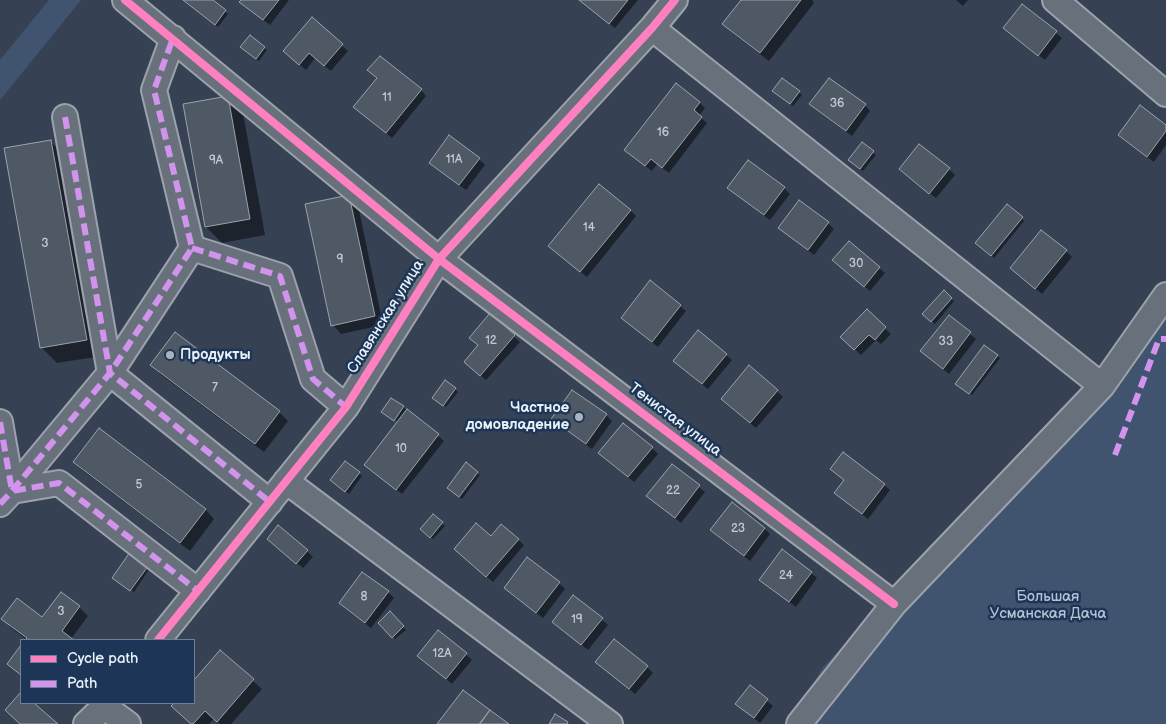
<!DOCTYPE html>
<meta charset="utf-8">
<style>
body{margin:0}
#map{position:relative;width:1166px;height:724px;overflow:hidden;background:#364254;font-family:"Balsamiq Sans",sans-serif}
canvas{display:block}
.legend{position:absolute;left:20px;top:639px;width:175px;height:65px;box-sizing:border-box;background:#1d3557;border:1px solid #6e8097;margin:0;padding:6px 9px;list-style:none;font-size:15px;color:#e8f1f8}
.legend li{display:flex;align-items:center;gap:10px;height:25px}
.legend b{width:25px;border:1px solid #6e8097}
</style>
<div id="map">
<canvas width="1166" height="724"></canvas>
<ul class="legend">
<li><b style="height:6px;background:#ff80c0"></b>Cycle path</li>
<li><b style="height:6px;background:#d193ec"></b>Path</li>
</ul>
</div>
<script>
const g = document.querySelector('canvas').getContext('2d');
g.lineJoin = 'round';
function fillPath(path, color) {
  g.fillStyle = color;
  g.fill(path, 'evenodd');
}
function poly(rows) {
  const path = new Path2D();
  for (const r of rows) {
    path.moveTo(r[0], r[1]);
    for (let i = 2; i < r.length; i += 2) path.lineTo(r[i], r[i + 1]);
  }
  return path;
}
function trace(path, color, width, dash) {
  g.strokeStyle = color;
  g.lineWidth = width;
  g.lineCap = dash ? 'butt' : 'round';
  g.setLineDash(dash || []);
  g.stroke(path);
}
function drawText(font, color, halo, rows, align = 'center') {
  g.font = font + ' "Balsamiq Sans",sans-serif';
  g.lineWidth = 5;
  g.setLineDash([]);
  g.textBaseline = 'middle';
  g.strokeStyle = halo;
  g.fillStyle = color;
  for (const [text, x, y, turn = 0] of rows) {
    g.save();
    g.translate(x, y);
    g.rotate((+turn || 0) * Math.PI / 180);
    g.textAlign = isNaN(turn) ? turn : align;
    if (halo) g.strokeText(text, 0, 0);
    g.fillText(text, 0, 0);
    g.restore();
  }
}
const green = poly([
 [49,0,81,0,0,100,0,60],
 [1166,321,1166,724,789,724,823,667]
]);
const shadow = poly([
 [184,0,211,0,228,14,218,27],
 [242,0,289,0,270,25,247,8,241,2],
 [580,0,638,0,615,28],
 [742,0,812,0,814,3,769,61,733,33,724,24],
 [956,0,968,0,963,6],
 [1022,6,1062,38,1045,60,1010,34,1004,28],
 [312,19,348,51,331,71,315,58,306,70,291,57],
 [250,37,267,50,259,61,244,50],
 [783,79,802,95,793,106,776,93],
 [421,90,426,96,392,138,361,112],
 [227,97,243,113,265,235,222,243,206,227],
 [700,103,705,108,699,116,707,123,669,173,657,164,652,171,631,155],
 [811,104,865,105,870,111,852,136,817,110],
 [1166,126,1166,145,1154,162,1125,141,1120,135],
 [50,141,66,157,102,356,57,363,41,347],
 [862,144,876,155,863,171,852,162],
 [479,159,485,165,466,190,436,168],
 [949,169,955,175,936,198,907,175],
 [728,187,784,188,790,194,770,220,734,193],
 [349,196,358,205,383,325,341,334,333,325],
 [800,201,828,223,834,229,814,255,786,233],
 [630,210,636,216,587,277,556,252],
 [1022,218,1024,221,994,258,979,245],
 [1066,251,1072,257,1042,294,1018,274],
 [840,266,879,268,885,273,870,291],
 [650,282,686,311,658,347,622,318],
 [944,292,954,301,935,324,924,314],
 [867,311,891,334,881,344,876,340,861,355,842,337],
 [490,315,520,342,486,380,471,367],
 [949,317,976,339,949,374,928,357],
 [726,355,732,360,708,389,680,366],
 [997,356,1000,358,972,395,959,386],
 [152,365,279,412,288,421,264,452,160,374],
 [455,389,458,392,446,407,437,400],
 [777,391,783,397,756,428,728,405],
 [403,407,444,441,402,494,371,470,398,422,386,414],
 [606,415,612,421,592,449,559,425,553,419],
 [99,429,206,510,214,519,190,551,83,471,74,462],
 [652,448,658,454,634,482,605,459],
 [345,463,362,476,349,494,334,482],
 [672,466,705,492,681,523,648,496],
 [477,473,480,475,462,499,451,491],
 [884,485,890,490,868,519,842,498],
 [433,516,445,526,433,539,424,532],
 [765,529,770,534,750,561,717,536,712,530],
 [491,538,518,540,524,545,493,582,461,555],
 [274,544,307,551,313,557,303,568],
 [148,566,150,568,134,592,116,580],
 [811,573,817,578,796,607,767,585],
 [559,583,565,589,543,618,511,594,505,588],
 [388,592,394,598,371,628,346,609,341,603],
 [574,597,608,625,588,650,559,627],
 [79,607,88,616,71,639,72,640,27,640,11,628,3,619,42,619],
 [390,613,406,630,395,639,380,623],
 [439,631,472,660,452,684,425,661],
 [220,652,262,689,231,724,220,724,214,719,209,724,192,724,173,706,176,703,194,703,194,682],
 [603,667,647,667,653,673,635,694],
 [750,687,773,706,760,723,737,704]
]);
const building = poly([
 [183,0,213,0,226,10,215,25,183,0],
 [241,0,279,0,263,20,239,2,241,0],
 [579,0,628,0,609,24,579,0],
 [741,0,801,0,760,53,722,24,741,0],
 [1022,4,1057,31,1038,56,1003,28,1022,4],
 [312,17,343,44,324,66,309,53,299,65,283,51,312,17],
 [250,35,265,47,256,59,240,47,250,35],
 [380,56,422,89,386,133,353,107,377,78,367,70,380,56],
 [782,78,800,91,790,104,772,91,782,78],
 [829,78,866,104,846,131,809,104,829,78],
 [676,83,700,102,694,110,702,117,662,168,651,159,645,166,624,150,676,83],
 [228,96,250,219,205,227,183,104,228,96],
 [1140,105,1166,125,1166,131,1147,157,1118,135,1140,105],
 [449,135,480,158,459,185,429,163,449,135],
 [51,140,87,340,40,348,4,148,51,140],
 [862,142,874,151,860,169,848,160,862,142],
 [919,144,950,168,929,194,899,169,919,144],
 [748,160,785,187,764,215,727,188,748,160],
 [599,184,631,210,580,272,548,246,599,184],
 [349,195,375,316,331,326,305,204,349,195],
 [799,200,829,222,808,250,778,228,799,200],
 [1007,204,1023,217,991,256,975,243,1007,204],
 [1041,230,1067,250,1035,289,1010,268,1041,230],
 [849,241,880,267,864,287,832,260,849,241],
 [650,280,681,305,652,342,621,318,650,280],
 [944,290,952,298,931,322,922,314,944,290],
 [867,309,886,327,875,340,869,335,854,350,840,337,867,309],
 [490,313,515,335,480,376,464,362,478,345,469,338,490,313],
 [949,315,971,332,943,369,920,351,949,315],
 [698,330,727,354,702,384,673,361,698,330],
 [175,332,280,411,255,444,150,365,175,332],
 [984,345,998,355,969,394,955,384,984,345],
 [749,365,778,390,750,423,721,399,749,365],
 [445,380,456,388,443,406,432,398,445,380],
 [572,390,607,414,586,444,551,419,572,390],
 [391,398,404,406,394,421,381,412,391,398],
 [407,409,439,434,396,490,364,465,407,409],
 [623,423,653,447,628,477,598,453,623,423],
 [99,428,206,509,180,543,73,462,99,428],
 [843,452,885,484,862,514,834,493,844,480,830,469,843,452],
 [345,461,360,472,345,492,330,480,345,461],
 [466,462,478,472,459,497,447,488,466,462],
 [672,464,700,485,675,518,646,496,672,464],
 [732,502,765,528,744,556,710,530,732,502],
 [433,514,443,522,430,538,420,529,433,514],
 [476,523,491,536,501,524,519,539,486,577,454,549,476,523],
 [278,525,308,550,296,564,267,539,278,525],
 [782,549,812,572,789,602,759,580,782,549],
 [130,552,149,565,130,591,112,578,130,552],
 [527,557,560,582,536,613,504,588,527,557],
 [362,572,389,591,365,623,339,603,362,572],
 [61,592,80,606,62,631,74,640,25,640,27,638,1,619,17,598,42,617,61,592],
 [573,595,603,618,581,645,552,622,573,595],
 [390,611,404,626,392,638,378,623,390,611],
 [438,630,467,653,446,679,417,656,438,630],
 [614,639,648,666,629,689,595,662,614,639],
 [21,645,21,675,7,664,21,645],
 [220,650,254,679,217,722,205,711,193,724,191,724,171,706,174,703,194,703,194,680,220,650],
 [750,685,768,699,754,718,735,704,750,685],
 [463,690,490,710,479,724,437,724,463,690],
 [21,692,21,703,34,703,58,724,20,724,5,710,21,692],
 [490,710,509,724,480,724,490,710],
 [555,714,568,722,567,724,549,724,555,714]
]);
const minor = poly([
 [125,0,439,259,894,604],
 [1055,0,1166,94],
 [652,28,1102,386],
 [65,117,110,373,270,502],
 [192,248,280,276,313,379,346,407],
 [0,422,12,491,59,483,198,591],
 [286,481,610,724],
 [0,504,12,491,110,373,192,248,154,90,173,38],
 [158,640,346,407,439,259,652,28,675,0],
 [105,707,128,724],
 [86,724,108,703],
 [799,724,894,604,1102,386,1166,295]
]);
const quiet = poly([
 [65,117,110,373,270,502],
 [192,248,280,276,313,379,346,407],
 [0,422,12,491,59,483,198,591],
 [1115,455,1159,339,1166,339],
 [0,504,12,491,110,373,192,248,154,90,173,38]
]);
const cycleway = poly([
 [125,0,439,259,894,604],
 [158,640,346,407,439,259,652,28,675,0]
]);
const markers = [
 [170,355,5,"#aab4bf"],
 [579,417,5,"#aab4bf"]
];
const numberNames = [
 ["11",387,98],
 ["36",837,104],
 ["16",663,133],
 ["11А",454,160],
 ["9А",216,161],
 ["14",589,228],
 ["3",45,244],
 ["9",340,260],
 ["30",856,264],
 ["12",491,341],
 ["33",946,342],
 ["7",215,388],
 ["10",401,449],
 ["5",139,485],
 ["22",673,491],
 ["23",738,529],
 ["24",786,576],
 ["8",364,597],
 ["3",61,612],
 ["19",577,620],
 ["12А",442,654]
];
const streetNames = [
 ["Славянская улица",386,317,-58],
 ["Тенистая улица",675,420,37]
];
const poiNames = [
 ["Продукты",180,355],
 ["Частное",569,408,"right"],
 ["домовладение",569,425,"right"]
];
const parkNames = [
 ["Большая",1048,597],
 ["Усманская Дача",1048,614]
];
fillPath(green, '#405470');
fillPath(shadow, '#0007');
fillPath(building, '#4f5966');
trace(building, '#9ba2ab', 1);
trace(minor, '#9ba2ab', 28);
trace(minor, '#68717b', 24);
trace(quiet, '#d193ec', 6, [12, 6]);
trace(cycleway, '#ff80c0', 8);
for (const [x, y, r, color] of markers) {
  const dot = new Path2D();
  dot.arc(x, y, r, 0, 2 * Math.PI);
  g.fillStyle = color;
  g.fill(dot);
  trace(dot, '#1d3557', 2);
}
drawText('12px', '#c2cbd4', null, numberNames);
drawText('15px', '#e8f1f8', '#1d3557', streetNames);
drawText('bold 15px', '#e8f1f8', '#1d3557', poiNames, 'left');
drawText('15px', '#b6c3d0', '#1d3557', parkNames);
</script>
